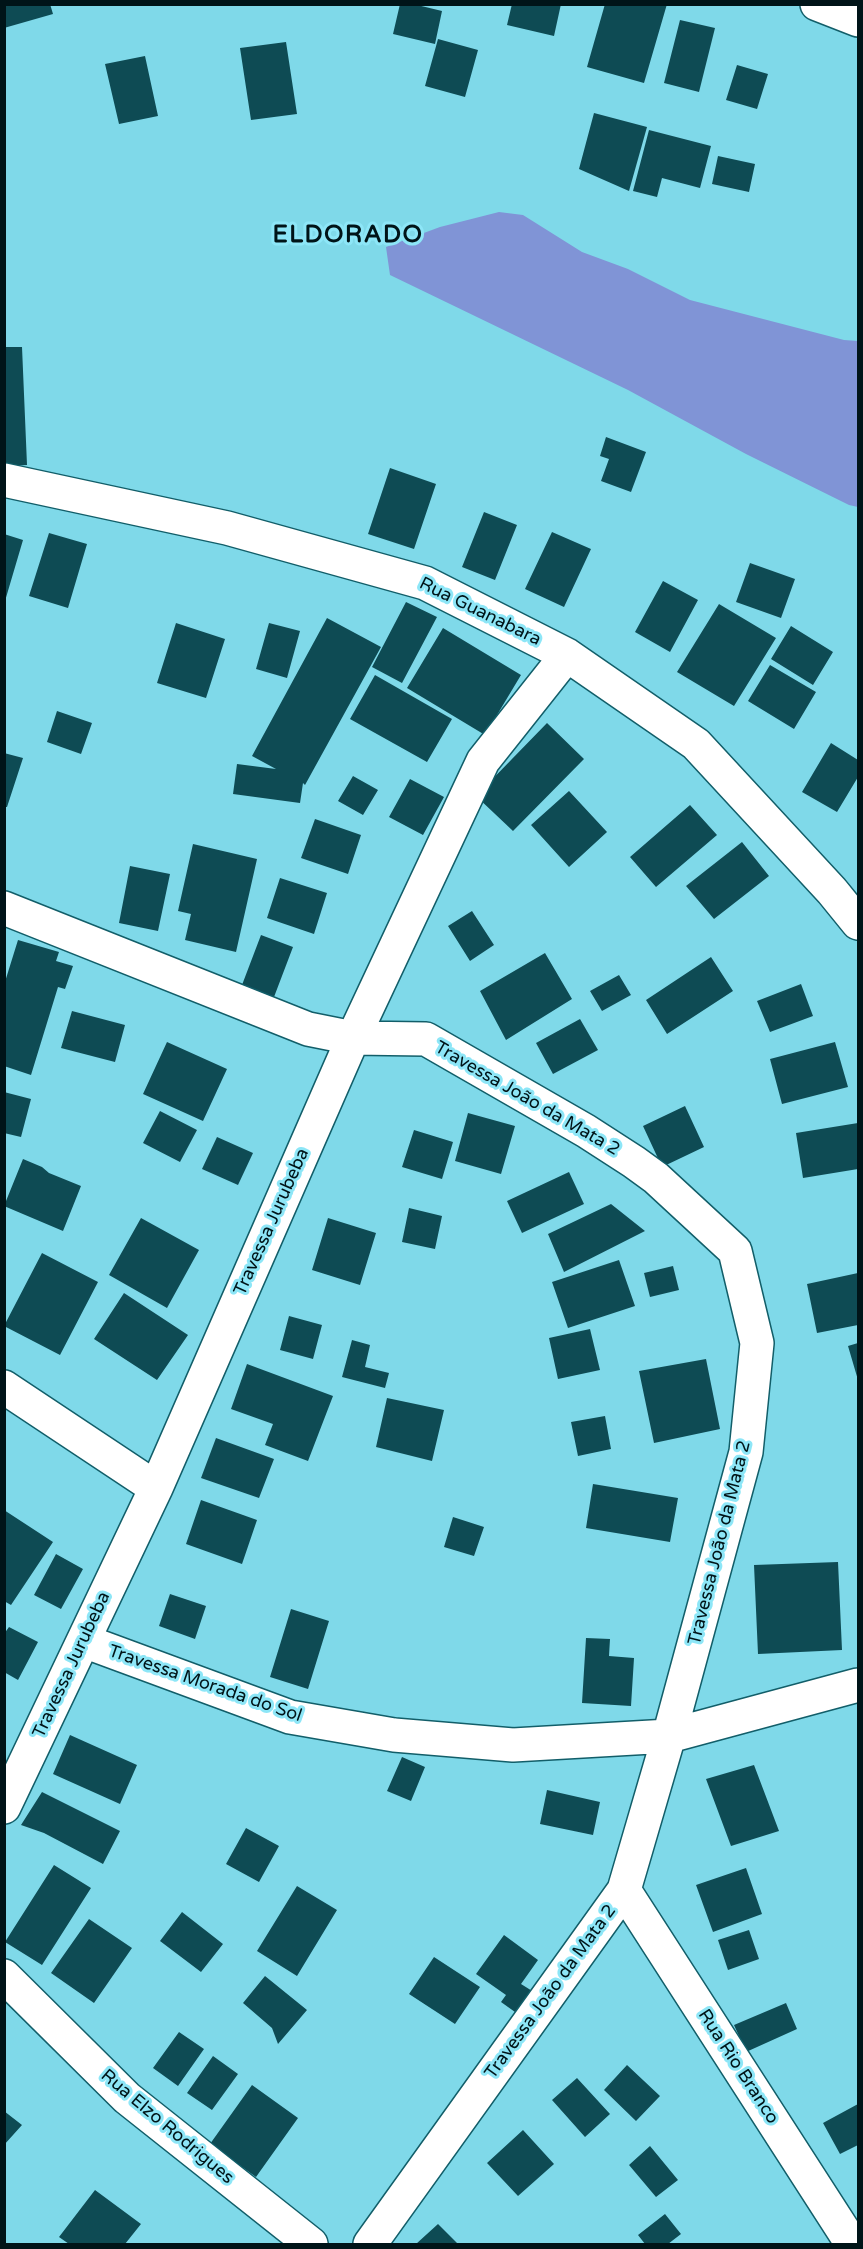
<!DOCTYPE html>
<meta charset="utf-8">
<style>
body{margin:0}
#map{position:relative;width:863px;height:2249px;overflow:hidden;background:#7fd9e9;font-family:"Varela Round",sans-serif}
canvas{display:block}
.frame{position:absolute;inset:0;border:6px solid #001418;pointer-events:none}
</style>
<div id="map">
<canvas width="863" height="2249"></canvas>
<div class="frame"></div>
</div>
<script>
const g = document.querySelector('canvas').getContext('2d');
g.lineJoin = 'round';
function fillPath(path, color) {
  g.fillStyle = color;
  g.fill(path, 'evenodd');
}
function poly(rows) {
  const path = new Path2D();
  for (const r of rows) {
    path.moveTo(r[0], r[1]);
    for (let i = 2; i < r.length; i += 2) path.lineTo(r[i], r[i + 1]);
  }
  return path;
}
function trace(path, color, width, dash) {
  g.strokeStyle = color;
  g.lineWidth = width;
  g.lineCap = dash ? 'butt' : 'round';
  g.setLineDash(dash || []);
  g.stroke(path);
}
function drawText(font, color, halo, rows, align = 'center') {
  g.font = font + ' "Varela Round",sans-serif';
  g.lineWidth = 6;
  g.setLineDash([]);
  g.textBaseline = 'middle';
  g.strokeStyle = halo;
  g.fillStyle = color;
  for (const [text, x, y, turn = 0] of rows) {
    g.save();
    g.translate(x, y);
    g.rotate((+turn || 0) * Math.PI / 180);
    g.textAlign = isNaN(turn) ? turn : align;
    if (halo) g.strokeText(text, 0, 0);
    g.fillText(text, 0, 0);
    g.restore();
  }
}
const water = poly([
 [499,212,523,215,582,252,628,269,690,300,844,340,858,341,858,507,849,505,746,454,628,390,390,275,386,247,440,227]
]);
const building = poly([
 [4,4,50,4,53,14,4,28],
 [400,4,413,4,442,11,435,44,393,34],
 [512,4,561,4,554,36,507,25],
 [605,4,667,4,644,83,587,67],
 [680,20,715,28,699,92,664,83],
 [438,39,478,50,465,97,425,86],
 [286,42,297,114,251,120,240,48],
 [145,56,158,116,119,124,105,64],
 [737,65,768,74,757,109,726,100],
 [594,113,647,127,629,191,579,169],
 [649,130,711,146,700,188,662,178,657,197,633,191],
 [718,156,755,164,749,192,712,184],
 [4,347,22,347,27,465,4,466],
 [606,437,646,452,631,492,601,481,609,459,600,456],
 [390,468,436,484,414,549,368,534],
 [484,512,517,525,495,580,462,567],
 [552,532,591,549,564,607,525,589],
 [49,533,87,544,68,608,29,596],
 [4,534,23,540,5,601,4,601],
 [750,563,795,579,781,618,736,602],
 [663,581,698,600,670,652,635,632],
 [406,602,437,617,402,683,372,667],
 [719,604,776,638,734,706,677,672],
 [327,618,381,647,305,785,303,783,300,803,233,794,237,764,276,769,252,756],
 [176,623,225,639,206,698,157,683],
 [269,623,300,631,287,678,256,669],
 [791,626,833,652,813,685,771,659],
 [443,628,521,675,485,735,407,688],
 [770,665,816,692,794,729,748,701],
 [375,675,452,719,427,762,350,719],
 [57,711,92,723,81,754,47,742],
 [547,723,584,759,513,831,476,796],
 [831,743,858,760,858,777,837,812,802,792],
 [4,753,23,758,7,807,4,807],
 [353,776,378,790,363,815,338,801],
 [410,779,444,797,423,835,389,817],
 [569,791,607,832,569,867,531,825],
 [690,805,717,835,656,887,630,857],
 [315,819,361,835,348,874,301,858],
 [742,842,769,876,714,919,686,886],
 [193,844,257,859,236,952,185,940,191,914,178,911],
 [130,866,170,874,158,931,119,923],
 [280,878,327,893,314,934,267,918],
 [472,911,494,945,470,961,448,926],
 [261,935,293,947,274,997,242,985],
 [18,940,59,952,56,961,73,966,65,989,58,987,31,1075,4,1066,4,985],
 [545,953,572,999,506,1040,480,991],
 [711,957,733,991,667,1034,646,1000],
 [619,975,631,995,602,1011,590,991],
 [801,984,813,1016,770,1032,757,1001],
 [72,1011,125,1025,115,1062,61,1048],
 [580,1019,598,1050,553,1074,536,1043],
 [167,1042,227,1069,203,1121,143,1094],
 [835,1042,848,1087,782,1104,770,1059],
 [4,1092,31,1099,21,1137,4,1133],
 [685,1106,704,1147,662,1167,643,1126],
 [160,1111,197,1130,180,1162,143,1143],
 [468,1113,515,1126,501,1174,455,1161],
 [858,1123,858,1169,803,1178,796,1133],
 [414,1130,453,1142,442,1179,402,1167],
 [217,1137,253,1153,238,1185,202,1169],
 [23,1159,42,1167,49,1173,81,1186,63,1231,4,1206],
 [569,1172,584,1204,522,1233,507,1201],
 [611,1204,645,1231,564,1272,548,1234],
 [409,1208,442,1216,435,1249,402,1242],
 [141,1218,199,1250,167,1308,109,1275],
 [328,1218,376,1233,360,1285,312,1270],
 [42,1253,98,1282,60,1355,4,1326],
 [619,1260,635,1306,568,1328,552,1282],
 [673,1266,679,1290,650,1297,644,1273],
 [858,1273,858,1325,817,1333,807,1284],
 [124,1293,188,1335,157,1380,94,1339],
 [289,1316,322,1325,313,1359,280,1350],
 [590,1329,600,1370,558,1379,549,1338],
 [352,1340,370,1345,365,1367,389,1373,385,1388,342,1377],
 [858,1343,858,1380,848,1346],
 [706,1359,720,1429,654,1443,639,1371],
 [247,1364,333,1396,308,1461,265,1445,273,1424,231,1409],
 [387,1398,444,1410,432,1461,376,1447],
 [605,1416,611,1449,578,1456,571,1422],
 [216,1438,274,1459,259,1498,201,1478],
 [593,1484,678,1498,670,1542,586,1528],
 [201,1500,257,1520,242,1564,186,1544],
 [4,1510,53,1542,11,1605,4,1601],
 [453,1517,484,1527,474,1556,444,1547],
 [56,1554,83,1569,61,1609,34,1595],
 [838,1562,842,1650,758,1654,754,1565],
 [170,1594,206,1606,195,1639,159,1626],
 [291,1609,329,1621,308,1689,270,1677],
 [9,1627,38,1642,18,1680,4,1672,4,1634],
 [586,1638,610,1639,609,1656,634,1658,631,1706,582,1703],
 [70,1735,137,1765,120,1804,53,1774],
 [402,1757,425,1767,411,1801,387,1791],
 [754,1765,779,1831,731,1846,706,1779],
 [547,1790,600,1802,593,1835,540,1824],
 [42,1792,120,1831,103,1864,44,1833,21,1825],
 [246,1828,279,1846,259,1882,226,1864],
 [54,1865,91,1888,42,1965,5,1942],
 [746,1868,762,1914,713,1932,696,1885],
 [297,1886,337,1910,297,1976,257,1951],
 [182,1912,223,1944,201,1972,160,1941],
 [89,1919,132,1948,94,2003,51,1973],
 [749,1930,759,1959,728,1970,718,1940],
 [504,1935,538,1960,521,1984,537,1994,522,2017,501,2002,506,1995,476,1974],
 [434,1957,480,1987,455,2024,409,1994],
 [265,1976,307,2010,278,2044,272,2028,243,2003],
 [786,2003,797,2029,746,2052,734,2025],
 [179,2032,204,2049,178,2086,153,2068],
 [213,2056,238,2074,212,2110,187,2093],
 [627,2065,660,2096,636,2121,604,2090],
 [577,2078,610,2114,585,2137,552,2100],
 [252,2085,298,2118,256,2177,210,2144],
 [858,2104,858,2145,840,2154,823,2123],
 [4,2111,22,2125,4,2145],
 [523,2130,554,2164,518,2196,487,2163],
 [650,2146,678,2180,656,2197,629,2165],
 [95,2190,141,2224,125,2244,69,2244,59,2237],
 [665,2214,681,2234,668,2244,645,2244,638,2235],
 [438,2224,458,2244,416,2244]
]);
const minor = poly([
 [817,4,858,20],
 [4,480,227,528,425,583,567,655,696,744,832,891,858,923],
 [4,908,308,1029,353,1038,426,1039,586,1131,634,1162,656,1178,735,1251,757,1343,746,1452,669,1736,624,1890,370,2244],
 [4,1387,156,1488],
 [84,1641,290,1717,394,1735,513,1745,669,1736,858,1685],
 [4,1807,156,1488,353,1038,483,761,567,655],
 [624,1890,852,2244],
 [4,1976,127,2098,311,2244]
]);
const streetNames = [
 ["Rua Guanabara",480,612,26],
 ["Travessa João da Mata 2",527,1099,30],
 ["Travessa Jurubeba",272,1222,-66],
 ["Travessa João da Mata 2",720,1543,-76],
 ["Travessa Jurubeba",72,1665,-65],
 ["Travessa Morada do Sol",205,1684,19],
 ["Travessa João da Mata 2",551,1992,-54],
 ["Rua Rio Branco",738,2067,57],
 ["Rua Elzo Rodrigues",167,2127,40]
];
const districtNames = [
 ["ELDORADO",348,236]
];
fillPath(water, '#8094d6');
fillPath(building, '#0e4b54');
trace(minor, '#125e69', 36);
trace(minor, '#fff', 33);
drawText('18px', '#001418', '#8de6f7', streetNames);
g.letterSpacing = '1.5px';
drawText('bold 24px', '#001418', '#8de6f7', districtNames);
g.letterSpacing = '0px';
</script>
